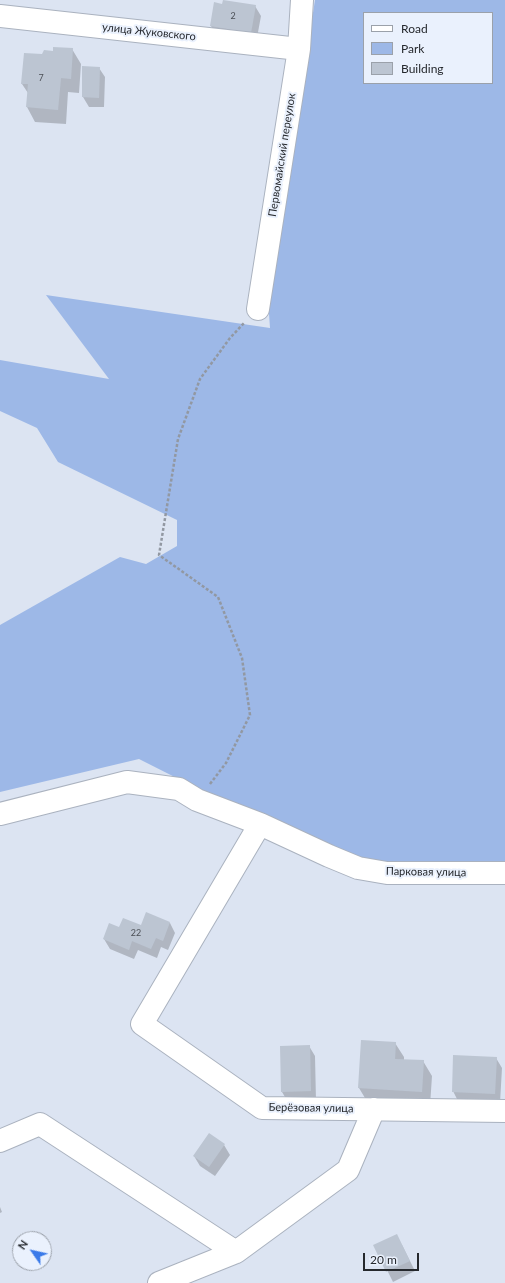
<!DOCTYPE html>
<meta charset="utf-8">
<style>
body{margin:0}
#map{position:relative;width:505px;height:1283px;overflow:hidden;background:#dce4f2;font-family:Lato,sans-serif}
canvas{display:block}
.legend{position:absolute;left:363px;top:12px;width:130px;height:72px;box-sizing:border-box;background:#eaf1fd;border:1px solid #9ba1aa;margin:0;padding:5px 7px;list-style:none;font-size:12px;color:#25282d}
.legend li{display:flex;align-items:center;gap:8px;height:20px}
.legend b{width:20px;border:1px solid #9ba1aa}
.north{position:absolute;left:12px;top:1231px;width:40px;height:40px;box-sizing:border-box;background:#eaf1fd;border:1px solid #9ba1aa;border-radius:50%;rotate:304deg;font-size:11px;font-weight:700;line-height:16px;text-align:center;color:#25282d}
.north::after{content:'';display:block;margin:auto;width:14px;height:18px;background:#3a7ae9;clip-path:polygon(50% 0,100% 100%,50% 72%,0 100%)}
.scale{position:absolute;left:363px;top:1253px;width:56px;height:18px;box-sizing:border-box;border:2px solid #25282d;border-top:0;padding-left:5px;font-size:12px;line-height:14px;white-space:nowrap;color:#25282d;-webkit-text-stroke:3px #eaf1fd;paint-order:stroke}
</style>
<div id="map">
<canvas width="505" height="1283"></canvas>
<ul class="legend">
<li><b style="height:5px;background:#fff"></b>Road</li>
<li><b style="height:11px;background:#9db8e7"></b>Park</li>
<li><b style="height:11px;background:#bcc5d2"></b>Building</li>
</ul>
<div class="north">N</div>
<div class="scale">20 m</div>
</div>
<script>
const g = document.querySelector('canvas').getContext('2d');
g.lineJoin = 'round';
function fillPath(path, color) {
  g.fillStyle = color;
  g.fill(path, 'evenodd');
}
function poly(rows) {
  const path = new Path2D();
  for (const r of rows) {
    path.moveTo(r[0], r[1]);
    for (let i = 2; i < r.length; i += 2) path.lineTo(r[i], r[i + 1]);
  }
  return path;
}
function trace(path, color, width, dash) {
  g.strokeStyle = color;
  g.lineWidth = width;
  g.lineCap = dash ? 'butt' : 'round';
  g.setLineDash(dash || []);
  g.stroke(path);
}
function drawText(font, color, halo, rows, align = 'center') {
  g.font = font + ' Lato,sans-serif';
  g.lineWidth = 4;
  g.setLineDash([]);
  g.textBaseline = 'middle';
  g.strokeStyle = halo;
  g.fillStyle = color;
  for (const [text, x, y, turn = 0] of rows) {
    g.save();
    g.translate(x, y);
    g.rotate((+turn || 0) * Math.PI / 180);
    g.textAlign = isNaN(turn) ? turn : align;
    if (halo) g.strokeText(text, 0, 0);
    g.fillText(text, 0, 0);
    g.restore();
  }
}
const green = poly([
 [315,0,505,0,505,866,363,872,139,759,0,792,0,625,120,557,146,564,177,546,177,520,58,462,37,428,0,411,0,360,109,379,46,295,270,328,268,299],
 [364,13,492,13,492,83,364,83]
]);
const shadow = poly([
 [215,4,255,6,261,16,256,43,217,36,211,26],
 [72,49,81,64,79,93,68,92,66,124,35,122,27,107,28,93,22,84,42,56],
 [99,68,105,77,104,107,89,107,83,97],
 [170,923,175,933,168,950,161,947,157,958,138,950,134,959,110,949,104,939,120,929],
 [362,1041,395,1043,404,1057,404,1060,423,1061,432,1076,430,1106,368,1103,359,1088],
 [309,1046,315,1056,316,1101,288,1102,282,1092],
 [496,1058,502,1068,500,1103,458,1101,453,1091],
 [224,1145,230,1155,215,1176,200,1166,194,1156],
 [0,1207,2,1212,0,1213],
 [402,1245,415,1271,393,1282,375,1246]
]);
const building = poly([
 [223,0,256,5,251,33,210,26,214,2,222,4],
 [53,47,73,48,71,79,61,78,58,110,26,107,28,84,21,84,24,53,42,54,44,50,53,51],
 [82,66,100,67,99,98,82,97],
 [146,912,170,922,163,941,156,938,151,949,132,941,129,950,103,939,109,923,119,927,123,918,141,925],
 [361,1040,396,1042,395,1059,424,1060,422,1092,358,1088],
 [310,1045,311,1091,281,1092,280,1046],
 [453,1055,497,1057,495,1094,452,1092],
 [209,1133,225,1144,209,1167,193,1156],
 [397,1234,410,1261,386,1272,373,1245]
]);
const path = poly([
 [210,784,226,763,250,715,242,658,218,597,159,555,178,439,200,379,230,338,244,323]
]);
const minor = poly([
 [0,16,299,49],
 [258,309,299,49,302,0],
 [0,814,127,782,179,789,197,800,260,824,329,856,358,868,387,873,505,873],
 [260,824,142,1024,262,1108,505,1111],
 [0,1141,40,1124,236,1252,348,1170,374,1109],
 [159,1283,236,1252]
]);
const numberNames = [
 ["2",233,16],
 ["7",41,78],
 ["22",136,933]
];
const streetNames = [
 ["улица Жуковского",149,32,6],
 ["Первомайский переулок",282,155,-81],
 ["Парковая улица",426,872,1],
 ["Берёзовая улица",311,1108,1]
];
fillPath(green, '#9db8e7');
fillPath(shadow, '#0003');
fillPath(building, '#bcc5d2');
trace(minor, '#aab2bf', 24);
trace(path, '#9298a2', 2.5, [3, 2]);
trace(minor, '#fff', 22);
drawText('9px', '#4b4f56', null, numberNames);
drawText('11px', '#25282d', '#eaf1fd', streetNames);
</script>
